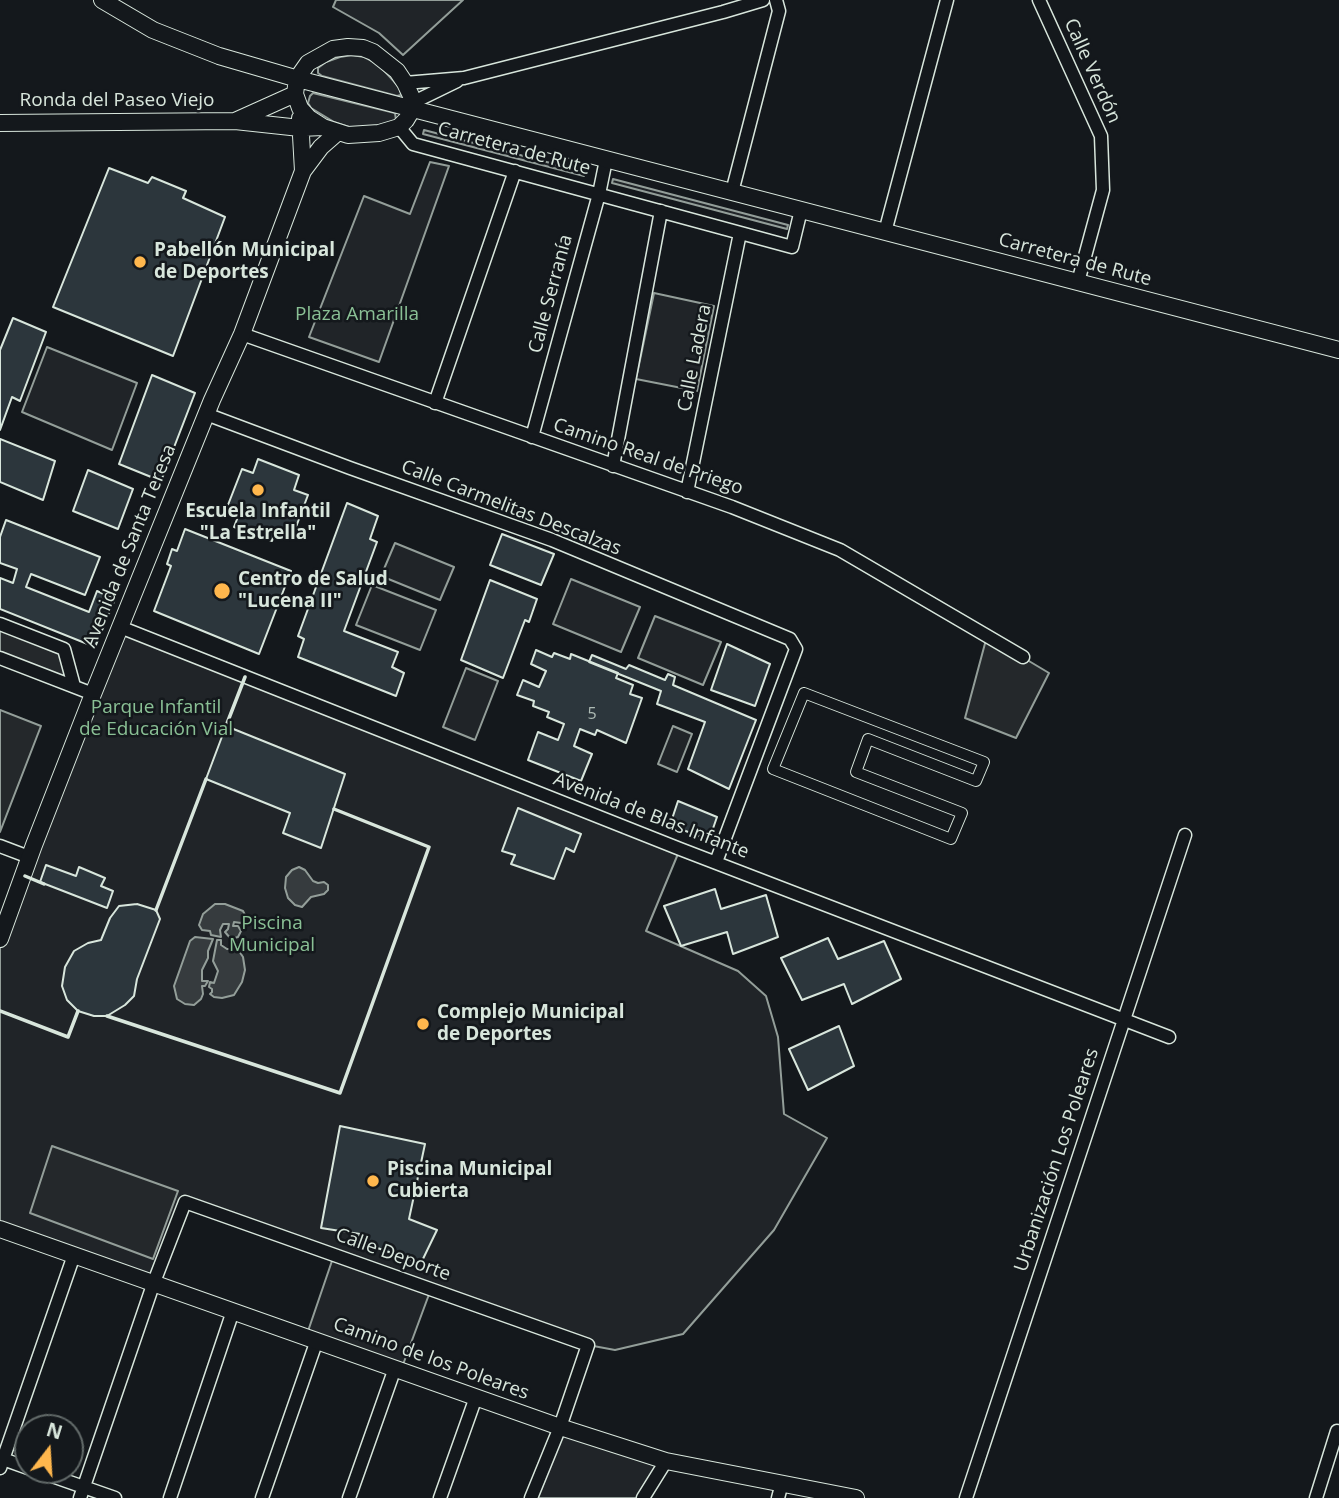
<!DOCTYPE html>
<meta charset="utf-8">
<style>
body{margin:0}
#map{position:relative;width:1339px;height:1498px;overflow:hidden;background:#14181c;font-family:"Open Sans",sans-serif}
canvas{display:block}
.north{position:absolute;left:14px;top:1414px;width:70px;height:70px;box-sizing:border-box;background:#14181c;border:2px solid #626a69;border-radius:50%;rotate:17deg;font-size:19px;font-weight:700;line-height:28px;text-align:center;color:#d8e6dc}
.north::after{content:'';display:block;margin:auto;width:24px;height:32px;background:#ffb74d;clip-path:polygon(50% 0,100% 100%,50% 72%,0 100%)}
</style>
<div id="map">
<canvas width="1339" height="1498"></canvas>
<div class="north">N</div>
</div>
<script>
const g = document.querySelector('canvas').getContext('2d');
g.lineJoin = 'round';
function fillPath(path, color) {
  g.fillStyle = color;
  g.fill(path, 'evenodd');
}
function poly(rows) {
  const path = new Path2D();
  for (const r of rows) {
    path.moveTo(r[0], r[1]);
    for (let i = 2; i < r.length; i += 2) path.lineTo(r[i], r[i + 1]);
  }
  return path;
}
function trace(path, color, width, dash) {
  g.strokeStyle = color;
  g.lineWidth = width;
  g.lineCap = dash ? 'butt' : 'round';
  g.setLineDash(dash || []);
  g.stroke(path);
}
function drawText(font, color, halo, rows, align = 'center') {
  g.font = font + ' "Open Sans",sans-serif';
  g.lineWidth = 5;
  g.setLineDash([]);
  g.textBaseline = 'middle';
  g.strokeStyle = halo;
  g.fillStyle = color;
  for (const [text, x, y, turn = 0] of rows) {
    g.save();
    g.translate(x, y);
    g.rotate((+turn || 0) * Math.PI / 180);
    g.textAlign = isNaN(turn) ? turn : align;
    if (halo) g.strokeText(text, 0, 0);
    g.fillText(text, 0, 0);
    g.restore();
  }
}
const green = poly([
 [336,0,463,0,403,55,379,33,333,7,336,0],
 [352,55,364,57,378,64,400,88,401,95,397,96,322,76,318,73,318,68,326,62,340,57,352,55],
 [313,93,395,113,396,120,393,122,366,128,349,127,334,122,311,108,308,103,310,96,313,93],
 [424,130,585,172,584,176,423,134,424,130],
 [430,162,449,166,379,362,309,337,364,196,410,214,430,162],
 [613,179,788,225,787,229,612,183,613,179],
 [654,293,714,306,697,391,636,379,654,293],
 [47,347,137,383,112,450,22,412,47,347],
 [395,543,454,567,440,600,381,576,395,543],
 [571,579,640,607,621,652,553,624,571,579],
 [372,585,436,610,420,650,356,625,372,585],
 [655,616,721,642,703,685,638,658,655,616],
 [120,627,680,849,646,931,738,971,766,996,778,1037,784,1114,827,1138,774,1230,683,1334,615,1350,588,1345,431,1289,401,1370,306,1337,334,1255,185,1202,154,1282,0,1229,0,942,120,627],
 [466,668,498,681,475,740,443,727,466,668],
 [673,726,692,734,677,772,658,764,673,726],
 [560,1427,666,1461,643,1498,531,1498,560,1427]
]);
const parking = poly([
 [0,624,64,649,74,686,0,658,0,624],
 [987,636,1049,673,1016,738,965,718,987,636],
 [0,710,41,726,0,832,0,710],
 [52,1146,178,1191,153,1259,30,1213,52,1146]
]);
const water = poly([
 [299,867,305,870,313,881,318,883,324,882,328,885,328,890,324,894,311,897,302,907,295,905,288,898,285,888,286,877,292,870,299,867],
 [215,904,225,904,243,911,246,917,241,923,234,922,233,926,238,926,241,931,238,937,231,939,225,932,228,929,229,924,223,924,220,930,221,937,211,935,210,931,202,930,199,925,203,914,215,904],
 [195,937,213,939,208,951,208,958,202,970,202,981,208,981,205,986,202,986,203,994,201,999,194,1005,185,1004,177,999,174,986,190,941,195,937],
 [217,940,221,940,221,945,227,949,231,949,233,946,237,948,243,957,245,970,242,982,234,995,222,998,214,997,210,994,212,992,212,989,209,987,210,982,214,983,218,971,213,961,217,940]
]);
const building = poly([
 [109,168,148,183,152,177,186,191,183,198,225,217,173,356,53,307,109,168],
 [13,318,46,332,20,401,12,397,0,430,0,350,13,318],
 [152,375,195,393,161,481,119,464,152,375],
 [0,439,55,461,43,500,0,482,0,439],
 [258,459,299,475,294,490,308,495,293,535,276,529,272,541,234,527,239,514,226,510,242,469,253,473,258,459],
 [88,470,133,489,118,529,73,511,88,470],
 [347,503,378,516,370,539,377,542,344,631,398,652,392,667,404,673,396,696,298,657,304,639,298,636,347,503],
 [6,520,100,557,85,595,31,574,26,587,89,612,97,591,115,599,95,647,0,609,0,578,13,583,17,569,0,563,0,537,6,520],
 [185,529,291,571,259,654,154,611,171,566,167,564,172,549,177,551,185,529],
 [502,534,554,554,541,585,490,565,502,534],
 [490,580,537,599,529,622,525,620,503,678,461,660,490,580],
 [727,644,770,664,755,706,711,690,727,644],
 [536,650,552,657,554,653,570,659,571,654,618,673,616,678,633,685,630,694,642,698,626,743,597,730,595,735,580,729,574,746,592,754,581,781,528,760,538,732,558,740,564,724,547,717,549,712,533,706,534,701,517,695,523,680,539,687,546,671,531,664,536,650],
 [592,655,626,669,629,665,665,680,668,674,675,677,673,685,756,720,729,789,688,769,705,722,657,704,661,691,589,662,592,655],
 [226,726,345,774,321,848,283,833,290,813,206,779,226,726],
 [678,801,717,817,709,840,670,825,678,801],
 [518,808,581,834,574,852,566,848,554,879,511,864,515,855,502,851,518,808],
 [46,865,76,876,79,867,105,878,101,886,113,891,107,908,40,882,46,865],
 [715,889,721,909,766,895,778,937,733,954,727,932,681,946,664,906,715,889],
 [137,904,156,910,160,919,137,979,134,996,125,1005,107,1016,94,1016,78,1011,67,1000,62,986,65,967,74,951,88,943,101,940,110,918,119,906,137,904],
 [828,938,838,959,884,941,901,979,852,1004,844,984,802,1000,781,958,828,938],
 [839,1026,854,1066,808,1090,789,1049,839,1026],
 [340,1126,425,1144,409,1219,437,1230,421,1263,357,1241,360,1234,321,1228,340,1126]
]);
const pedestrian = poly([
 [804,693,984,762,976,781,868,739,856,772,962,813,951,839,773,769,804,693]
]);
const minor = poly([
 [1039,0,1101,136,1103,190,1078,282],
 [405,83,464,78,723,12,763,0],
 [414,102,457,81],
 [399,127,413,144,792,247,801,210],
 [732,192,779,11,776,0],
 [885,232,947,0],
 [242,334,732,507,840,550,1023,657],
 [435,403,515,171],
 [206,414,350,468,552,540,790,639,796,649,716,862],
 [532,437,599,194,606,160],
 [613,466,661,211],
 [687,492,740,233],
 [0,624,64,649,74,686],
 [120,627,680,849,1169,1037],
 [0,658,93,694],
 [0,846,29,857],
 [0,1458,28,1468],
 [0,1468,74,1255],
 [35,1470,115,1498],
 [80,1498,154,1282,185,1202,588,1345,560,1427,531,1498],
 [170,1498,233,1311],
 [262,1498,317,1340],
 [349,1498,395,1368],
 [440,1498,476,1397],
 [643,1498,666,1461],
 [778,1498,782,1483],
 [966,1498,1185,835],
 [1316,1498,1337,1431]
]);
const tertiary = poly([
 [102,0,153,30,219,56,298,79,1339,350],
 [348,47,363,48,373,52,397,71,405,83,414,102,412,110,406,120,399,127,379,133,348,135,323,127,309,118,300,108,295,94,296,86,301,73,308,63,333,49,348,47],
 [300,118,303,171],
 [235,121,295,94],
 [0,123,235,121,300,128,323,127],
 [0,939,34,845,93,694,212,400,242,334,303,171,321,147,337,133],
 [0,1229,560,1427,666,1461,856,1498]
]);
const wall = poly([
 [226,726,245,677],
 [25,876,44,884],
 [156,910,206,779],
 [0,1011,68,1037,78,1011],
 [107,1016,340,1093,429,847,334,809]
]);
const markers = [
 [140,262,7,"#ffb74d"],
 [258,490,7,"#ffb74d"],
 [222,591,9,"#ffb74d"],
 [423,1024,7,"#ffb74d"],
 [373,1181,7,"#ffb74d"]
];
const numberNames = [
 ["5",592,714]
];
const streetNames = [
 ["Calle Verdón",1092,71,66],
 ["Ronda del Paseo Viejo",117,101],
 ["Carretera de Rute",514,149,15],
 ["Carretera de Rute",1075,260,15],
 ["Calle Serranía",551,294,-75],
 ["Calle Ladera",695,358,-79],
 ["Camino Real de Priego",648,457,19],
 ["Calle Carmelitas Descalzas",511,508,21],
 ["Avenida de Santa Teresa",130,546,-68],
 ["Avenida de Blas Infante",651,816,21],
 ["Urbanización Los Poleares",1057,1160,-72],
 ["Calle Deporte",393,1255,20],
 ["Camino de los Poleares",431,1359,20]
];
const poiNames = [
 ["Pabellón Municipal",154,251],
 ["de Deportes",154,273],
 ["Escuela Infantil",258,512,"center"],
 ["\"La Estrella\"",258,534,"center"],
 ["Centro de Salud",238,580],
 ["\"Lucena II\"",238,602],
 ["Complejo Municipal",437,1013],
 ["de Deportes",437,1035],
 ["Piscina Municipal",387,1170],
 ["Cubierta",387,1192]
];
const parkNames = [
 ["Plaza Amarilla",357,315],
 ["Parque Infantil",156,708],
 ["de Educación Vial",156,730],
 ["Piscina",272,924],
 ["Municipal",272,946]
];
fillPath(green, '#202428');
trace(green, '#939e99', 2);
fillPath(parking, '#24282b');
trace(parking, '#939e99', 2);
fillPath(water, '#363b3e');
trace(water, '#939e99', 2);
fillPath(building, '#2c363c');
trace(building, '#d8e6dc', 2);
trace(pedestrian, '#d8e6dc', 12);
trace(minor, '#d8e6dc', 15);
trace(tertiary, '#d8e6dc', 18);
trace(pedestrian, '#14181c', 10);
trace(minor, '#14181c', 12);
trace(tertiary, '#14181c', 16);
trace(wall, '#d8e6dc', 3.5);
for (const [x, y, r, color] of markers) {
  const dot = new Path2D();
  dot.arc(x, y, r, 0, 2 * Math.PI);
  g.fillStyle = color;
  g.fill(dot);
  trace(dot, '#14181c', 2.5);
}
drawText('16px', '#adbab4', null, numberNames);
drawText('19px', '#d8e6dc', '#14181c', streetNames);
drawText('bold 19px', '#d8e6dc', '#14181c', poiNames, 'left');
drawText('19px', '#8ac095', '#14181c', parkNames);
</script>
